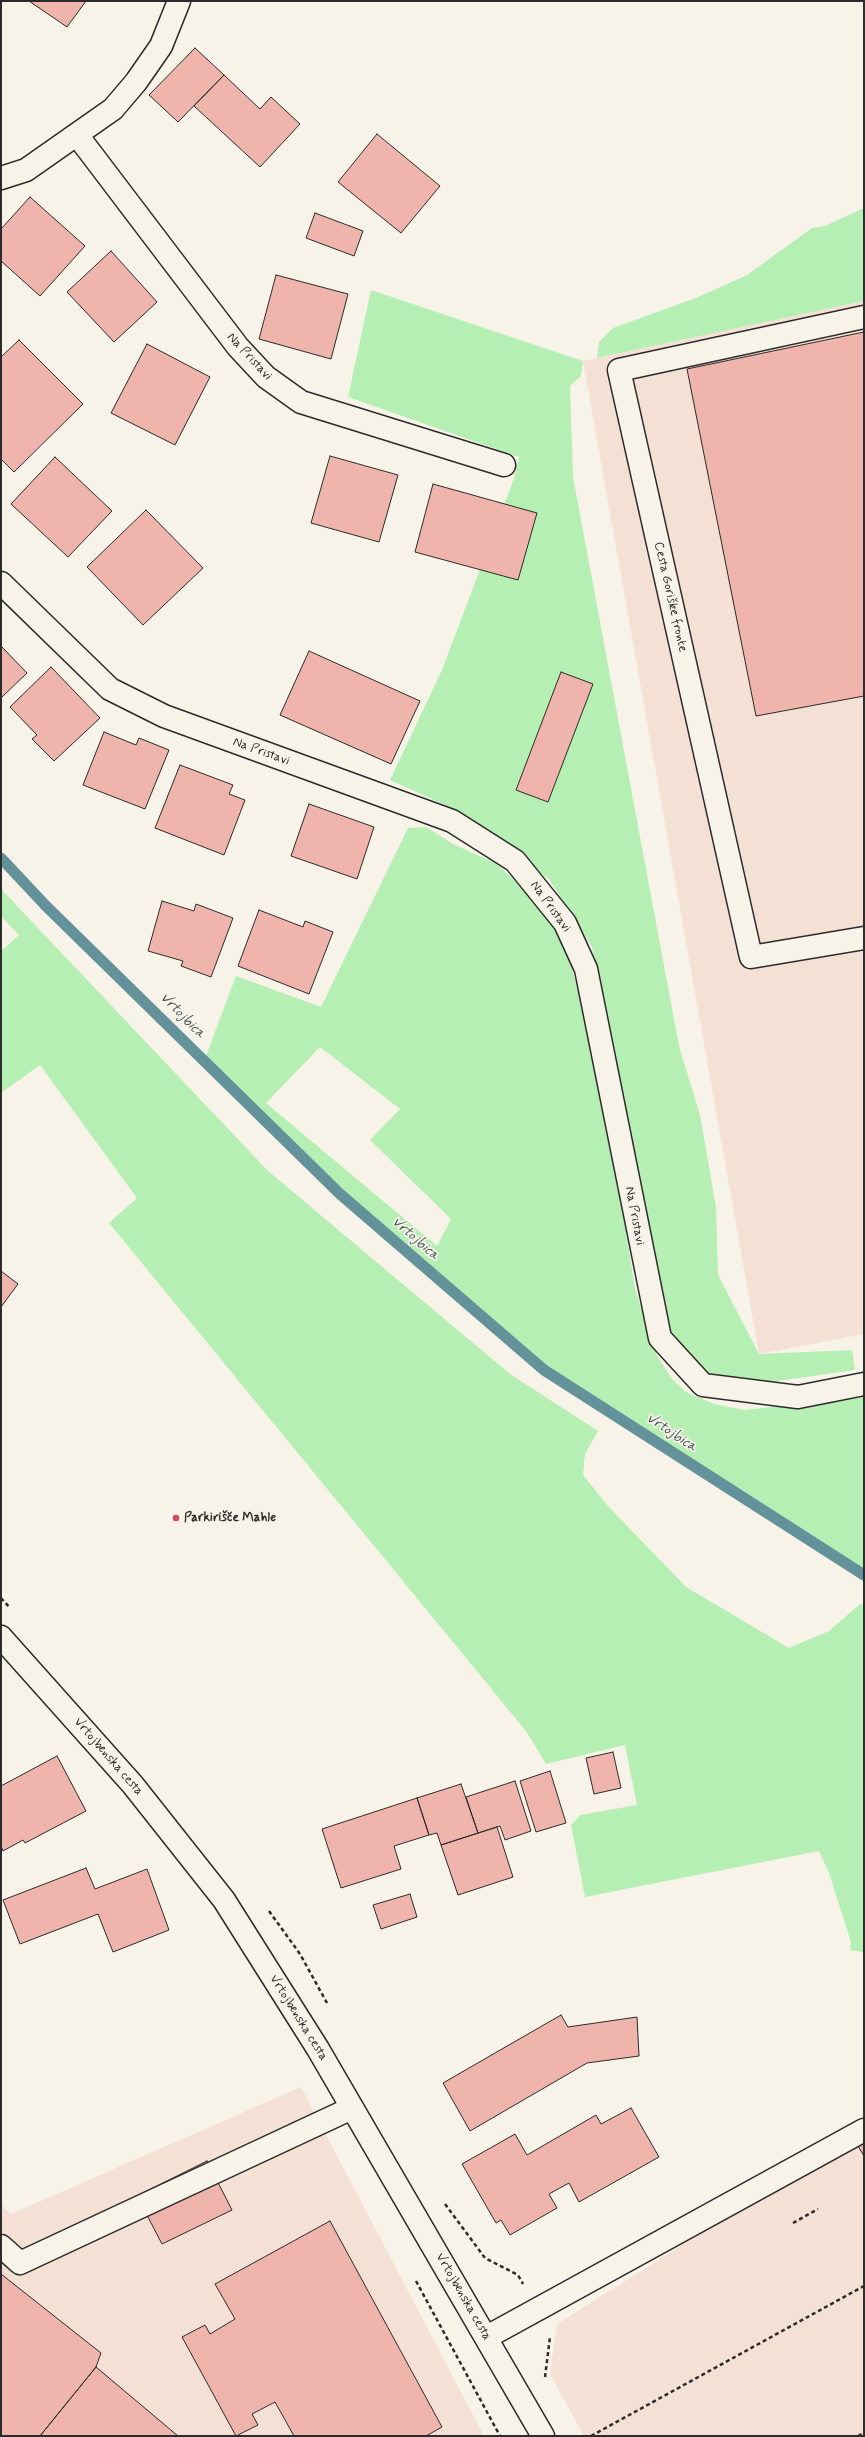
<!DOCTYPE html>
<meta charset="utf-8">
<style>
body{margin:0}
#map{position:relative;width:865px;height:2437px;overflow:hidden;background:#f7f3e8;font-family:Mynerve,sans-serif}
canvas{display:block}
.frame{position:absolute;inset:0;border:2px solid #2b2b2b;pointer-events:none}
</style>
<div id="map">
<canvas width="865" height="2437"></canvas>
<div class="frame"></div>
</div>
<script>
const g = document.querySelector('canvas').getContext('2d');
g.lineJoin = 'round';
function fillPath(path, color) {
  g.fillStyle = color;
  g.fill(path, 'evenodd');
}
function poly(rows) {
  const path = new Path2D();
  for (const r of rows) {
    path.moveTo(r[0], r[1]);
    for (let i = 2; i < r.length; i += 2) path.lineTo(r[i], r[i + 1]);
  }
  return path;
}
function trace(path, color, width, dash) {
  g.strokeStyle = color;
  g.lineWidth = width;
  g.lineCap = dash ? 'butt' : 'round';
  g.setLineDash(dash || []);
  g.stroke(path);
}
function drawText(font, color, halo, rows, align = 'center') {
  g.font = font + ' Mynerve,sans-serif';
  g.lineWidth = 3.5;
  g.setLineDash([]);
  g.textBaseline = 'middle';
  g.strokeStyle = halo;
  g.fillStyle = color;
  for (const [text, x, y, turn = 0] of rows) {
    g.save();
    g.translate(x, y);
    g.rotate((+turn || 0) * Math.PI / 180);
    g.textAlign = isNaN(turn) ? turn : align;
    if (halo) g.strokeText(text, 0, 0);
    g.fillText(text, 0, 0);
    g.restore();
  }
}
const built = poly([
 [864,301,864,1334,759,1354,583,361],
 [301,2087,484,2436,1,2436,1,2205,11,2214],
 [864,2130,864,2436,584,2436,550,2374,557,2324]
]);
const green = poly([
 [864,208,864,301,597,358,599,342,613,328,696,298,747,275,812,228,825,226],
 [371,290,583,361,581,376,570,386,573,477,679,1046,700,1115,716,1207,718,1275,759,1354,852,1350,855,1370,756,1384,704,1372,668,1338,592,947,549,879,447,806,390,780,442,670,514,479,519,457,348,397],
 [426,827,453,844,497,864,543,907,567,950,579,995,619,1188,635,1289,656,1354,672,1379,686,1392,714,1404,745,1410,864,1397,864,1577,741,1498,527,1354,335,1193,292,1153,203,1064,236,976,321,1007,408,828],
 [320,1047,400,1109,370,1140,451,1219,437,1246,266,1103],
 [1,889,268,1171,510,1374,598,1431,585,1454,583,1475,608,1506,686,1587,789,1648,829,1631,860,1604,864,1606,864,1952,850,1950,851,1942,829,1873,819,1851,585,1897,571,1825,580,1815,637,1805,625,1745,546,1764,526,1731,109,1223,137,1198,40,1065,1,1093,1,951,19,935,1,916]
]);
const stream = poly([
 [1,858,46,906,340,1194,544,1370,864,1575]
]);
const building = poly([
 [29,1,86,1,67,27,29,1],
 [195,48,224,75,178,122,149,95,195,48],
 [224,75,260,109,271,97,300,124,260,167,194,106,224,75],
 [377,134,440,186,401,233,338,182,377,134],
 [30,197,85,246,40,296,1,261,1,229,30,197],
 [315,213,363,231,354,256,306,238,315,213],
 [111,251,157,302,114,342,67,292,111,251],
 [276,275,348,294,331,359,259,339,276,275],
 [864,332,864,696,756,716,687,369,864,332],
 [19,340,83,404,14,472,1,459,1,357,19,340],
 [147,344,210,377,175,445,111,413,147,344],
 [330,456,398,475,379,542,311,523,330,456],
 [55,457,112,511,68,557,11,504,55,457],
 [433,484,537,513,518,580,415,552,433,484],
 [146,510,203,568,143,625,87,567,146,510],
 [1,646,27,673,1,698,1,646],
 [309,651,420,701,391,764,280,715,309,651],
 [51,667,100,718,54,761,32,739,37,735,10,707,51,667],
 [561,672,593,684,548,802,516,790,561,672],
 [104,732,136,745,139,738,169,750,145,809,83,785,104,732],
 [180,765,233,785,229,794,245,800,224,855,155,828,180,765],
 [309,804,374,827,357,879,291,856,309,804],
 [162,901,194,911,196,904,233,918,211,977,181,966,183,961,148,951,162,901],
 [259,910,303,927,305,921,333,932,309,994,238,966,259,910],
 [1,1271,18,1284,1,1307,1,1271],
 [613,1752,621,1788,594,1794,586,1758,613,1752],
 [57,1756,86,1811,25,1843,23,1840,3,1851,1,1846,1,1786,57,1756],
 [550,1771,566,1823,536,1832,520,1781,550,1771],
 [515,1781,531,1831,505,1840,500,1826,478,1833,466,1797,515,1781],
 [461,1784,478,1833,441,1845,437,1833,429,1835,417,1798,461,1784],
 [417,1798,429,1835,394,1846,401,1869,341,1888,322,1829,417,1798],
 [497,1827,513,1877,458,1895,441,1845,497,1827],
 [86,1868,95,1889,147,1869,169,1930,113,1952,98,1914,20,1944,3,1900,86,1868],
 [410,1894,417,1917,381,1929,373,1905,410,1894],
 [561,2015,568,2027,637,2017,639,2056,587,2063,470,2131,443,2083,561,2015],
 [631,2108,659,2157,579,2202,569,2183,549,2194,557,2208,510,2235,501,2220,496,2223,462,2164,515,2134,527,2155,596,2115,601,2124,631,2108],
 [864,2143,864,2156,858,2146,864,2143],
 [207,2161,232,2210,162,2244,137,2196,207,2161],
 [330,2221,442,2427,426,2436,294,2436,275,2402,252,2414,258,2425,236,2436,182,2337,205,2325,210,2334,235,2319,215,2284,330,2221],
 [1,2274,101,2353,96,2367,40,2436,1,2436,1,2274],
 [96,2367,178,2436,40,2436,96,2367]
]);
const path = poly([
 [1,1598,10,1608],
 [269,1911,300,1954,327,2003],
 [445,2204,485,2258,518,2275,523,2284],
 [793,2223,818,2209],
 [416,2281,500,2436],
 [545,2377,550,2337],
 [591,2436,864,2286],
 [858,2436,864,2433]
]);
const minor = poly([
 [77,135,238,347,266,377,301,402,504,465],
 [1,178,26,170,113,109,136,82,161,46,179,1],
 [864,317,619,370,751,957,864,938],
 [1,583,110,689,164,716,452,821,515,861,565,923,586,969,660,1338,703,1385,798,1397,864,1384],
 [1,1637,133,1785,224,1900,318,2049,543,2436],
 [1,2246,20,2263,352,2108],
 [487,2337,864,2130]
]);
const markers = [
 [176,1518,4,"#d1495b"]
];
const streetNames = [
 ["Na Pristavi",249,357,47],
 ["Cesta Goriške fronte",670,597,77],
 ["Na Pristavi",261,752,20],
 ["Na Pristavi",550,907,54],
 ["Na Pristavi",634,1216,79],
 ["Vrtojbenska cesta",108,1757,49],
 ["Vrtojbenska cesta",298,2018,58],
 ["Vrtojbenska cesta",463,2297,60]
];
const poiNames = [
 ["Parkirišče Mahle",184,1518]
];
const waterNames = [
 ["Vrtojbica",182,1016,45],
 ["Vrtojbica",415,1239,41],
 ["Vrtojbica",671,1433,33]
];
fillPath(built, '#f5e0d6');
fillPath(green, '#b5efb3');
trace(stream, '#63929b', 11);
fillPath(building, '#efb4ab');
trace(building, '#2b2b2b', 1);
trace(minor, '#2b2b2b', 25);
trace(path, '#2b2b2b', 2.5, [4, 3]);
trace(minor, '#f7f3e8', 22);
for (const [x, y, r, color] of markers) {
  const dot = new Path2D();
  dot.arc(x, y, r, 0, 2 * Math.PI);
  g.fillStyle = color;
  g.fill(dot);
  trace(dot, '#f7f3e8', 1.5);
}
drawText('13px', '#2b2b2b', '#f7f3e8', streetNames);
drawText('bold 13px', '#2b2b2b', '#f7f3e8', poiNames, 'left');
drawText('italic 14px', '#42565a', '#f7f3e8', waterNames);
</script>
